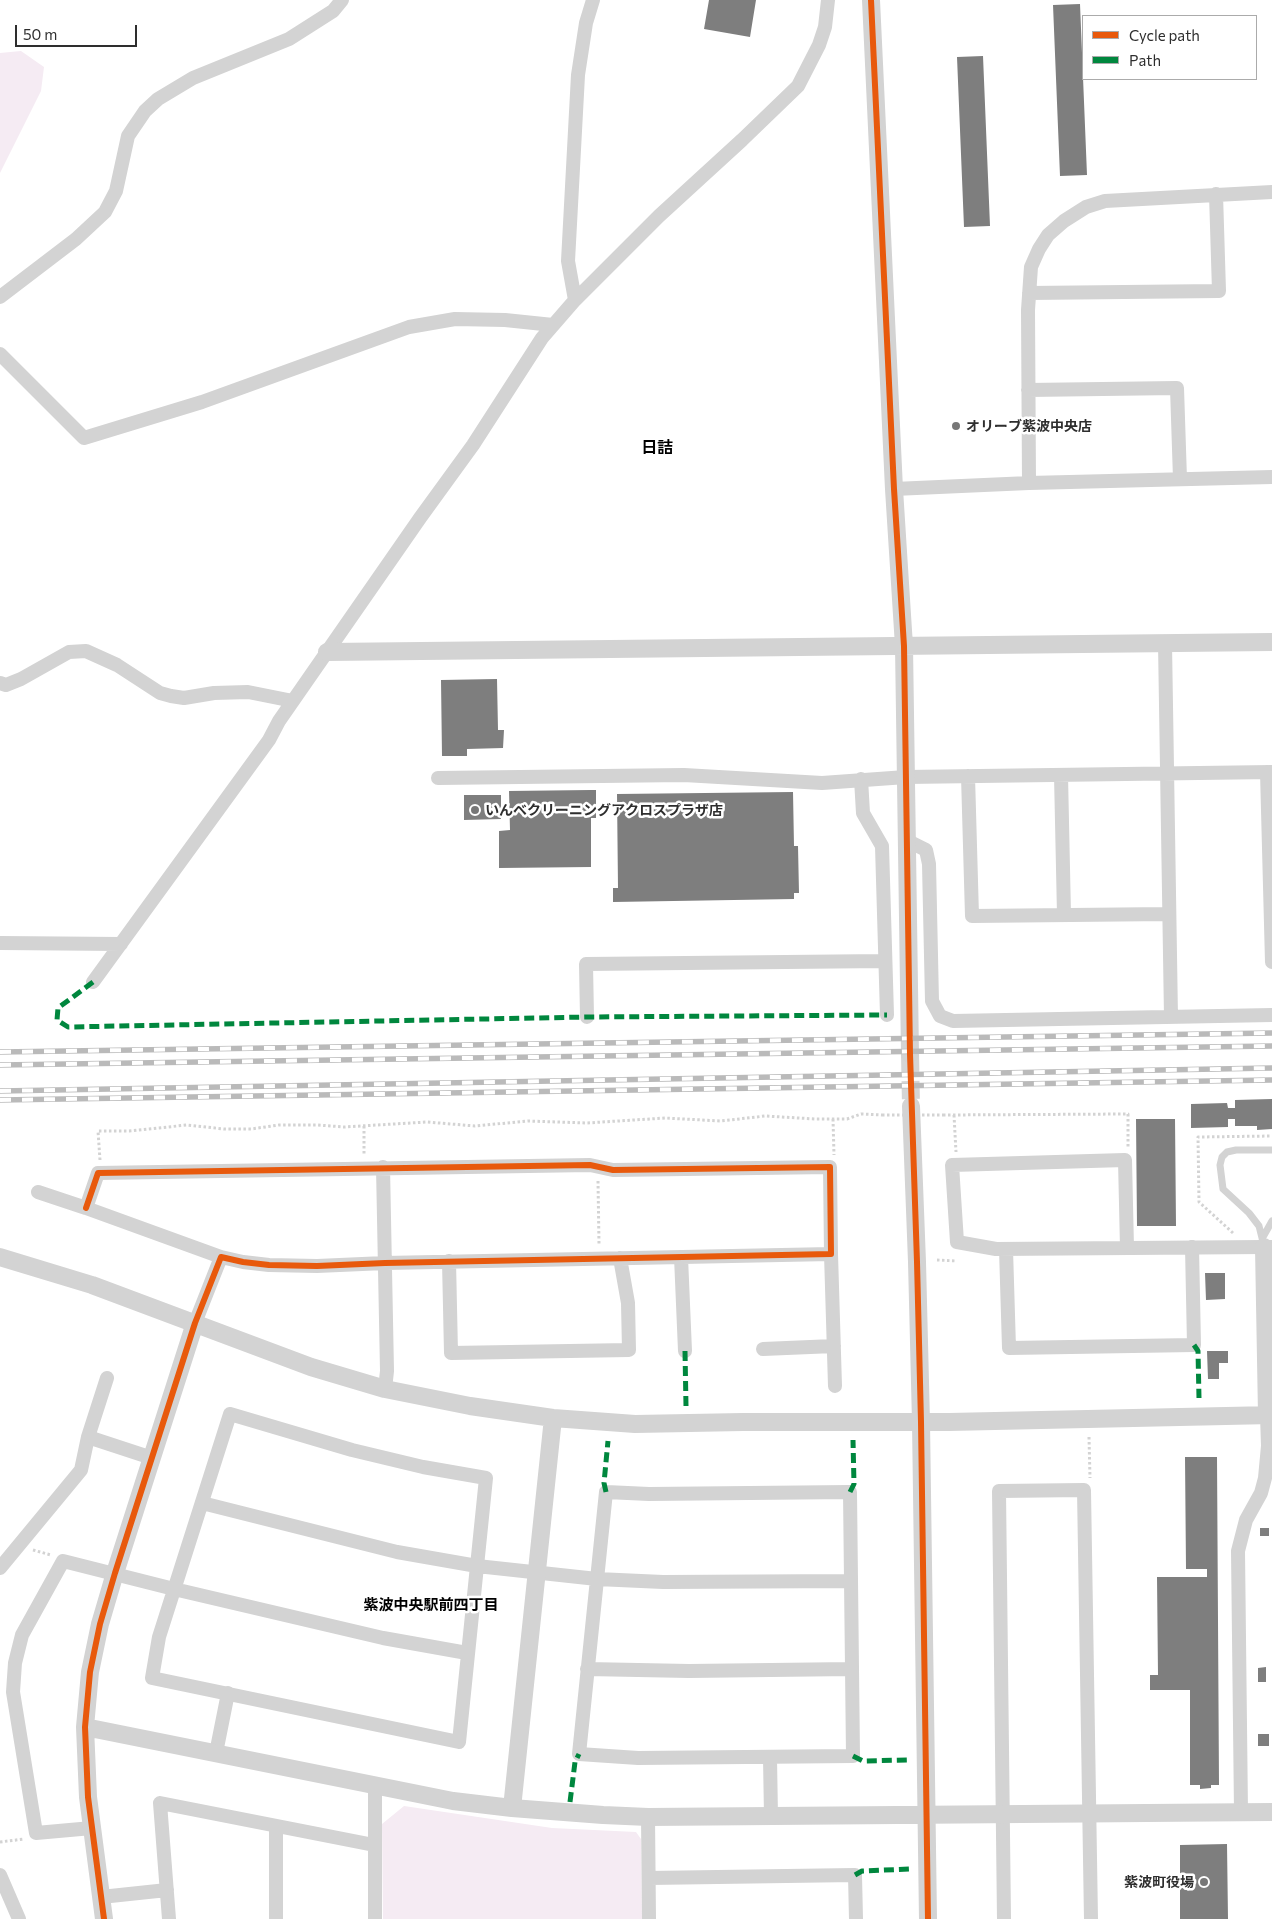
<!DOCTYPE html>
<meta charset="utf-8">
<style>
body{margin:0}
#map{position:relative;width:1272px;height:1919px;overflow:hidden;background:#fff;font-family:Commissioner,sans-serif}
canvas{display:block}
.legend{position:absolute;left:1082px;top:15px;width:175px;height:65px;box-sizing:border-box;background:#fff;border:1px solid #ababab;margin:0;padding:6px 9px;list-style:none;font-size:15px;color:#2e2e2e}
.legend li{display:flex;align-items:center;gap:10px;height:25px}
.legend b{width:25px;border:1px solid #ababab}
.scale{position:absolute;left:15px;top:25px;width:122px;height:22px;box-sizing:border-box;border:2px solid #2e2e2e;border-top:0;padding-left:6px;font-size:15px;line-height:18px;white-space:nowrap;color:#2e2e2e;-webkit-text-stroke:4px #fff;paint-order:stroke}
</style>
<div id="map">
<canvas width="1272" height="1919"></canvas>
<ul class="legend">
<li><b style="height:6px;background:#e8590c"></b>Cycle path</li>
<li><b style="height:6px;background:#00873e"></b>Path</li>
</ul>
<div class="scale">50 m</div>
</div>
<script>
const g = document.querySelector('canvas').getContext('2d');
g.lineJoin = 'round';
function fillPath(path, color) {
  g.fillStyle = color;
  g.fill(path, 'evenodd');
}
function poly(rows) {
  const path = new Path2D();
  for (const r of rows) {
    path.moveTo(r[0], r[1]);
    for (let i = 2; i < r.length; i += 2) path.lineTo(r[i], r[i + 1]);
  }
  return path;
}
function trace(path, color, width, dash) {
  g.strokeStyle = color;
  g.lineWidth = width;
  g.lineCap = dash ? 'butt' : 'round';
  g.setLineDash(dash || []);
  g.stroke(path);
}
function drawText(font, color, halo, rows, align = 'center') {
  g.font = font + ' Commissioner,"Noto Sans JP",sans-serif';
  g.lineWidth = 5;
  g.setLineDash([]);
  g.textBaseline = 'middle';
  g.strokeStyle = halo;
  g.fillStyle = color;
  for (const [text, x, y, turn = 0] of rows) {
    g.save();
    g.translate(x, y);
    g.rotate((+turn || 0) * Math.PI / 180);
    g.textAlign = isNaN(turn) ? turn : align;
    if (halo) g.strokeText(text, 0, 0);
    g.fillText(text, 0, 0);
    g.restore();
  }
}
const green = poly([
 [21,51,44,67,41,91,0,173,0,53],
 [404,1806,552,1828,636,1832,641,1839,642,1919,383,1919,382,1824]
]);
const building = poly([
 [709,0,756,0,750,37,704,29],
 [1080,4,1087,175,1060,176,1053,5],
 [983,56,990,226,964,227,957,57],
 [497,679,498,730,504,730,503,748,467,749,467,756,442,756,441,680],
 [591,790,596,790,596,818,591,818,591,867,499,868,499,831,510,830,509,791],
 [793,792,794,846,798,846,799,893,794,893,794,899,613,902,613,888,618,888,617,794],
 [464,795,501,795,501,819,464,820],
 [1272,1099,1272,1129,1257,1130,1257,1126,1235,1126,1235,1119,1228,1119,1228,1127,1191,1128,1191,1104,1227,1103,1228,1108,1235,1108,1235,1100],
 [1136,1119,1175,1119,1176,1226,1137,1226],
 [1205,1273,1225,1273,1225,1299,1206,1300],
 [1207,1351,1228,1351,1228,1363,1219,1363,1219,1379,1208,1379],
 [1185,1457,1217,1457,1219,1785,1211,1785,1211,1788,1200,1789,1200,1785,1190,1785,1190,1690,1150,1690,1150,1675,1158,1675,1157,1577,1207,1577,1207,1569,1186,1569],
 [1260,1528,1269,1528,1269,1536,1260,1536],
 [1266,1667,1266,1682,1258,1682,1258,1668],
 [1258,1734,1269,1734,1269,1746,1258,1746],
 [1227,1844,1228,1919,1180,1919,1180,1845]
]);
const tertiaryTunnel = poly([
 [910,1054,911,1106]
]);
const path = poly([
 [943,1115,1128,1114,1128,1148],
 [954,1115,956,1152],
 [833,1119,834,1155],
 [364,1126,364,1155],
 [100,1160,98,1131,129,1131,187,1125,224,1129,251,1129,279,1125,318,1125,344,1127,427,1122,475,1126,528,1121,587,1123,665,1118,721,1121,765,1116,815,1119,847,1119,861,1114,882,1115],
 [598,1181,599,1244],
 [1233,1233,1199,1202,1198,1137,1272,1136],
 [937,1260,957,1261],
 [1089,1437,1090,1478],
 [33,1550,51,1555],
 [0,1842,24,1839]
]);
const service = poly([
 [1263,1237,1272,1221],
 [1264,1246,1259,1226,1249,1213,1223,1189,1220,1165,1222,1157,1227,1152,1236,1150,1272,1150]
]);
const minor = poly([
 [1029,293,1219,291,1216,194],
 [0,297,76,239,105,212,116,191,128,136,145,111,158,99,193,78,289,39,333,11,342,0],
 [575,300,568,261,578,75,586,23,593,0],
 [0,354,84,438,202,402,409,327,455,319,505,320,553,325],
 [1028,390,1177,388,1180,479],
 [1029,483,1028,310,1031,267,1039,249,1048,235,1064,221,1086,207,1105,201,1272,192],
 [894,489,1029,483,1272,477],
 [1165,643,1171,1017],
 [0,683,6,685,21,679,69,652,86,651,117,665,160,693,171,696,184,698,214,693,248,692,293,701],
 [1267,772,1272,962],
 [1061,775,1064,915],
 [968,776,972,916,1169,914],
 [438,778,684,775,822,783,906,777,1272,772],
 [861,779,863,813,882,846,887,1015],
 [908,841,926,850,929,864,932,1001,940,1016,953,1021,1272,1015],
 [0,943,121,944],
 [93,982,269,740,279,721,420,518,473,445,542,338,575,300,659,216,742,140,798,86,819,45,825,27,828,0],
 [587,1017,586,964,885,961],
 [383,1167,387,1371,385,1389],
 [38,1192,86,1208,221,1257],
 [86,1208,98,1173,590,1165,613,1170,830,1167,831,1254,385,1263,317,1266,269,1265,243,1262,221,1257,195,1323],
 [1127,1248,1125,1160,952,1165,957,1242,996,1249,1264,1247,1272,1247],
 [1006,1249,1009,1348,1194,1345,1192,1247],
 [831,1254,835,1386],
 [681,1257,685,1351],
 [449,1261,451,1353,629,1350,628,1303,620,1258],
 [763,1349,834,1346],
 [230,1414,352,1450,423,1467,486,1478,459,1742,152,1678,159,1637,230,1414],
 [88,1437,107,1378],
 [606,1492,649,1494,850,1492,853,1756,638,1758,579,1754,606,1492],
 [202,1503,397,1552,477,1566,597,1579,663,1582,851,1581],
 [0,1568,81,1470,88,1437,152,1458],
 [587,1669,689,1671,852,1669],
 [216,1753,228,1693],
 [770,1758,771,1816],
 [1241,1812,1238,1551,1246,1520,1261,1493,1265,1478,1268,1446,1267,1415],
 [648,1817,649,1919],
 [276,1826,276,1919],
 [92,1828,36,1833,13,1692,15,1663,22,1635,63,1561,174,1589,383,1638,467,1653],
 [0,1875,19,1919],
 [649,1878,855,1875,856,1919],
 [101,1897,167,1890],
 [169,1919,160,1803,374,1845],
 [375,1919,375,1786],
 [1004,1919,999,1491,1084,1490,1091,1919]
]);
const tertiary = poly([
 [871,0,894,489,904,646,910,1054],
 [327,652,1272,642],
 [911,1106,917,1262,921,1422,928,1919],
 [1264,1247,1267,1415],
 [0,1257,92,1285,311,1367,385,1389,470,1406,553,1418,635,1424,743,1422,949,1422,1272,1415],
 [85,1727,453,1801,512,1808,603,1815,648,1817,1272,1812],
 [512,1808,553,1418],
 [104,1919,88,1797,85,1727,90,1672,100,1624,115,1573,195,1323]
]);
const rail = poly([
 [0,1052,1272,1033],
 [0,1065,1272,1046],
 [0,1091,1272,1068],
 [0,1100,1272,1080]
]);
const pathBridge = poly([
 [882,1115,943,1115]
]);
const quiet = poly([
 [93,982,58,1008,57,1020,68,1027,587,1017,887,1015],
 [1194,1345,1198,1351,1199,1398],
 [685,1351,686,1406],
 [606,1492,604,1483,608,1441],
 [850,1492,854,1484,853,1440],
 [853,1756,863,1761,907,1760],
 [570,1802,575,1762,579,1754],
 [855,1875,862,1871,909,1869]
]);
const cycleway = poly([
 [871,0,894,489,904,646,910,1054,917,1262,921,1422,928,1919],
 [86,1208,98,1173,590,1165,613,1170,830,1167,831,1254,385,1263,317,1266,269,1265,243,1262,221,1257,195,1323,115,1573,100,1624,90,1672,85,1727,88,1797,104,1919]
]);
const markers = [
 [956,426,5,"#777"],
 [475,810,5,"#777"],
 [1204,1882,5,"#777"]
];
const poiNames = [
 ["オリーブ紫波中央店",966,426],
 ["いんべクリーニングアクロスプラザ店",485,810],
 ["紫波町役場",1194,1882,"right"]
];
const neighbourhoodNames = [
 ["紫波中央駅前四丁目",431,1605]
];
const quarterNames = [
 ["日詰",657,448]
];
fillPath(green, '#f5ebf3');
fillPath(building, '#7e7e7e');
trace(tertiaryTunnel, '#d5d5d5', 18, [18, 9]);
trace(path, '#d3d3d3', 3, [2.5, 2.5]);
trace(service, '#d3d3d3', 7);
trace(minor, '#d3d3d3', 14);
trace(tertiary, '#d3d3d3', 18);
trace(rail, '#bababa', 5.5);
trace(rail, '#fff', 4, [11]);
trace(pathBridge, '#d3d3d3', 3, [2.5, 2.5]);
trace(quiet, '#00873e', 5, [10, 5]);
trace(cycleway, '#e8590c', 6);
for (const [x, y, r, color] of markers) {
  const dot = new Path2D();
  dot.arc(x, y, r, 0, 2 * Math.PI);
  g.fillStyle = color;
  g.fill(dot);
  trace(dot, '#fff', 2);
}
drawText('bold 14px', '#2e2e2e', '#fff', poiNames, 'left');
drawText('bold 15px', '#000', '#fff', neighbourhoodNames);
drawText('bold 16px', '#000', '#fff', quarterNames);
</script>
